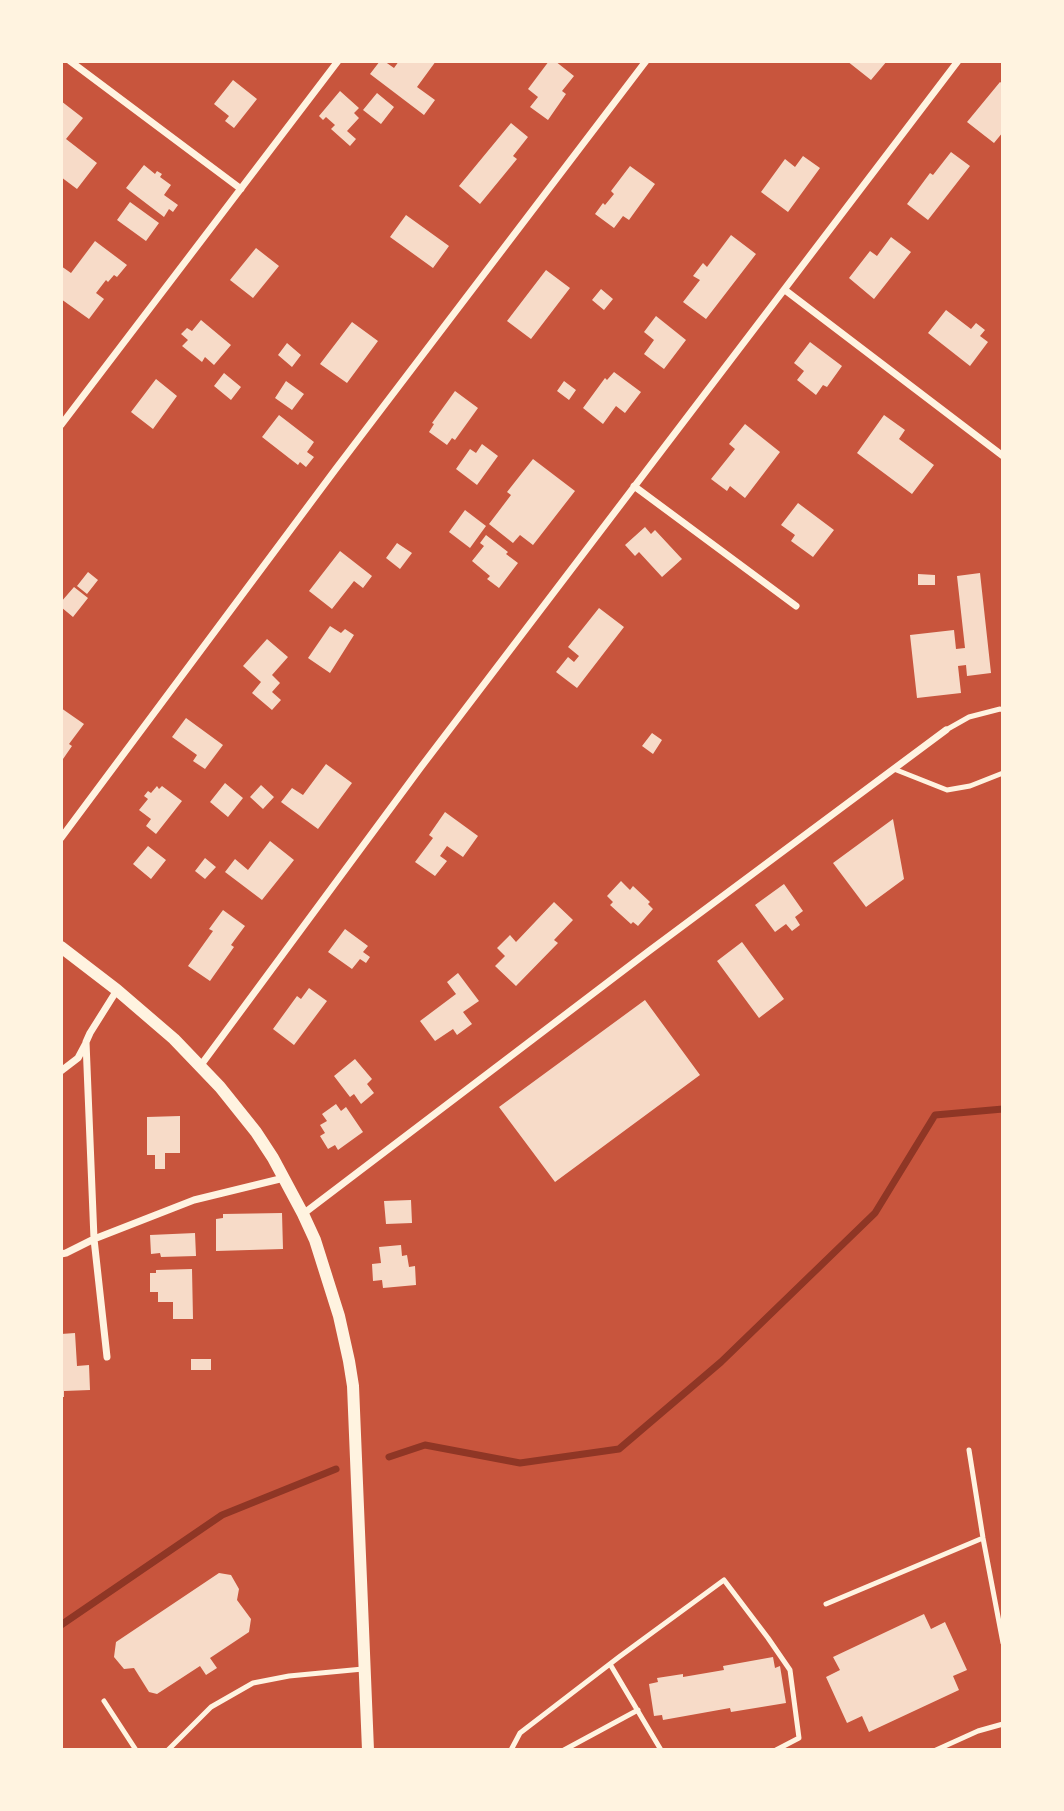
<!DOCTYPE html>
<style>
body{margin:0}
#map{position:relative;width:1064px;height:1811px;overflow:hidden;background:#c8553d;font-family:"Fira Sans",sans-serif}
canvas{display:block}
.frame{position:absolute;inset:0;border:63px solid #fff3e0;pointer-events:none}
</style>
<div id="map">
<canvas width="1064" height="1811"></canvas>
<div class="frame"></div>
</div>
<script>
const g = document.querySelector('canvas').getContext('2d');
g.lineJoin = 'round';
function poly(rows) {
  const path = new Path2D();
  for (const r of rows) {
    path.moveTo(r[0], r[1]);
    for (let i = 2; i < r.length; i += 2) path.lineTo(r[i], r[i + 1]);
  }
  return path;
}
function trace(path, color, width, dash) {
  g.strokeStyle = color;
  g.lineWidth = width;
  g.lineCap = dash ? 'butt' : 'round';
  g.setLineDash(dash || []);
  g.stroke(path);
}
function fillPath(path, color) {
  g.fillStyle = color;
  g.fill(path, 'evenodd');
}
const stream = poly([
 [389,1457,425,1445,520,1463,619,1449,721,1362,875,1213,935,1115,1003,1109],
 [61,1625,222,1515,336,1469]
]);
const building = poly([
 [380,61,384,61,394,68,399,61,436,61,417,87,435,100,424,115,370,74],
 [549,61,555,61,574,76,562,91,566,94,548,120,530,107,538,97,528,89],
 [847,61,887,61,871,80],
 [233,80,257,99,234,128,225,121,229,116,214,104],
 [1000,82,1003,84,1003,132,994,143,967,122],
 [340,91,359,108,354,113,359,118,347,131,356,139,350,146,331,129,335,125,326,117,323,120,319,116],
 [377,93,394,107,381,124,363,110],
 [61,101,83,118,66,139,97,163,77,189,61,177],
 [511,123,528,137,513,156,517,159,480,204,459,186],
 [951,152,970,166,928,220,907,204,930,173,933,175],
 [803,156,820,168,788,212,761,192,785,159,795,167],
 [144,165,155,174,157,171,162,174,160,177,171,185,164,195,178,205,173,212,169,209,164,217,126,188],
 [630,166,655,184,629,220,623,216,614,228,595,214,603,203,605,205,614,194,611,191],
 [130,202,159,223,146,241,117,220],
 [406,215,449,246,433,268,390,237],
 [731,235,756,254,706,319,683,302,700,280,693,276,703,263,707,267],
 [891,237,911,252,874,299,849,278,870,251,877,256],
 [95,241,127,265,117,277,114,275,108,282,106,280,96,293,104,299,89,319,61,299,61,266,71,273],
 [256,248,279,266,253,298,230,280],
 [546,270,570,288,531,339,507,321],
 [601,289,613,299,604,310,592,300],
 [946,310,971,329,976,323,985,330,980,336,988,342,970,366,928,333],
 [656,316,686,340,664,369,644,354,654,340,644,332],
 [201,320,231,345,214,365,205,357,202,362,182,346,188,340,181,334,187,328,192,331],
 [352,322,378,341,347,383,320,364],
 [810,342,842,366,827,387,823,385,816,395,797,380,804,371,794,363],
 [287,343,301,355,292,367,278,355],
 [614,372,641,392,625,413,616,406,603,424,583,408,605,378,607,380],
 [224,373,241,387,231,400,214,386],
 [156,379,177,396,153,429,131,412],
 [286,381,304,394,292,410,275,398],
 [564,381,576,390,569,400,557,391],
 [455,391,478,408,455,440,452,438,447,445,429,432,434,424,432,423],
 [279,415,314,442,307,452,314,457,306,467,300,462,298,465,262,437],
 [884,415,905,430,899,439,934,465,912,494,857,453],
 [745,424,780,452,745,498,730,486,727,491,711,479,735,449,729,444],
 [482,444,498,456,477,485,456,469,470,449,476,453],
 [533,459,575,491,533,545,520,535,513,543,489,524,511,495,507,492],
 [798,503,834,530,813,557,791,541,795,535,781,525],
 [465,510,486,526,470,548,449,532],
 [645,527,651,534,655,530,682,559,662,577,639,552,635,556,625,545],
 [486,535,508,552,506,554,518,563,499,588,487,579,490,576,472,561,484,546,480,543],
 [397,543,412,553,400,569,386,558],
 [340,551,372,576,363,588,354,581,332,609,309,591],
 [88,572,98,580,87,594,77,586],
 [980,573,991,673,967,676,966,665,958,666,961,693,917,698,910,635,954,630,956,649,965,648,957,576],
 [918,574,935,575,935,585,918,585],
 [74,587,88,598,73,617,61,607,61,602],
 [599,608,624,627,577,688,556,672,568,657,574,662,579,656,568,647],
 [330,626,341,633,345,629,354,635,330,673,308,658],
 [267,639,288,657,272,675,280,683,272,692,281,700,272,710,252,693,261,682,243,666],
 [61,708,84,724,69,744,72,746,63,759,61,758],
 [186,718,223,745,205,769,193,761,197,755,172,737],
 [652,733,662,740,653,754,642,746],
 [326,764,352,783,318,829,281,802,292,788,303,795],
 [225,783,243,798,228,817,210,802],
 [261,785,274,797,263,809,250,797],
 [157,786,159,789,162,786,182,801,156,834,146,826,151,819,139,810,148,799,144,796,148,791,151,793],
 [445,812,478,836,463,857,447,846,440,856,447,861,435,876,415,862,433,838,429,835],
 [893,819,904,879,866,907,833,863],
 [270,841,294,860,262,900,225,872,235,859,248,870],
 [148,846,166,860,151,879,133,864],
 [205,858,216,867,205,879,195,871],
 [621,881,630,890,633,886,650,902,648,904,653,909,638,926,633,922,631,924,610,905,613,902,607,896],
 [784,884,803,911,795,917,800,925,792,931,786,924,775,932,755,905],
 [554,902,573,920,554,940,558,943,516,986,495,966,505,956,497,948,510,935,516,942],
 [223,910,245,926,231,945,234,947,210,981,188,966,213,931,209,929],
 [345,929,368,946,363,952,370,957,366,963,360,959,352,969,328,952],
 [742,942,784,999,759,1018,717,961],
 [458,973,479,1001,463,1012,472,1024,457,1035,453,1029,435,1041,420,1021,456,994,447,982],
 [309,988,327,1001,294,1045,273,1029,297,996,301,999],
 [645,1000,700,1075,555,1182,499,1107],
 [355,1059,372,1079,367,1084,374,1093,361,1104,354,1094,350,1097,334,1076],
 [336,1104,341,1111,346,1107,363,1132,338,1150,335,1145,328,1149,320,1136,325,1133,320,1125,327,1121,322,1114],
 [180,1116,180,1153,165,1153,165,1169,155,1169,155,1155,147,1155,147,1117],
 [411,1200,412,1223,386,1224,384,1201],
 [282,1213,283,1249,216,1251,216,1219,223,1218,223,1214],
 [195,1233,196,1256,161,1257,160,1253,151,1254,150,1235],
 [401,1245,402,1256,407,1255,409,1267,415,1266,416,1285,383,1288,382,1280,373,1281,372,1264,381,1263,379,1247],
 [192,1269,193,1319,173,1319,173,1302,158,1302,158,1292,150,1292,150,1273,156,1273,156,1270],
 [75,1333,77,1366,89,1365,90,1390,64,1391,64,1397,61,1397,61,1334],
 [191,1359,211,1359,211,1370,191,1370],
 [219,1573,231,1575,239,1589,237,1600,251,1619,249,1632,210,1658,217,1668,206,1675,200,1666,157,1694,149,1692,134,1668,124,1669,114,1657,116,1642],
 [924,1614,931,1629,945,1622,967,1670,953,1676,959,1690,869,1732,862,1716,847,1723,826,1677,840,1670,833,1657],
 [773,1657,775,1668,780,1666,786,1703,731,1712,730,1708,663,1720,662,1715,654,1716,649,1684,658,1682,657,1678,683,1674,683,1677,724,1670,723,1666]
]);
const service = poly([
 [946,730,969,717,1000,709,1003,710],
 [894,769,947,790,970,786,1003,773],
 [969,1450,983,1538,1003,1643],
 [826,1604,983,1538],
 [610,1664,661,1750],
 [104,1701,136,1750],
 [168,1750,211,1707,253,1683,289,1676,363,1669],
 [511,1750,520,1733,619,1657,724,1580,768,1638,790,1670,799,1738,776,1750],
 [564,1750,638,1710],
 [936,1750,978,1731,1003,1724]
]);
const minor = poly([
 [70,61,241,189],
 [785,290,1003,456],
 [61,425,338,61],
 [634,486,796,606],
 [61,838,335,470,646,61],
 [201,1065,421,767,958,61],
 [61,1071,78,1058,86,1043],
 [303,1214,649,951,946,730],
 [61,1254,66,1253,94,1239,194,1200,284,1178],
 [107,1357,94,1239,86,1042,90,1033,117,990]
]);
const tertiary = poly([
 [61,947,117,990,174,1039,220,1087,256,1132,273,1158,303,1214,315,1240,339,1316,349,1361,353,1386,368,1750]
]);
trace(stream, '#8f3625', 7);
fillPath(building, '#f7dbc8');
trace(service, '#fff3e0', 5);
trace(minor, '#fff3e0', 7);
trace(tertiary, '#fff3e0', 12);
</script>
